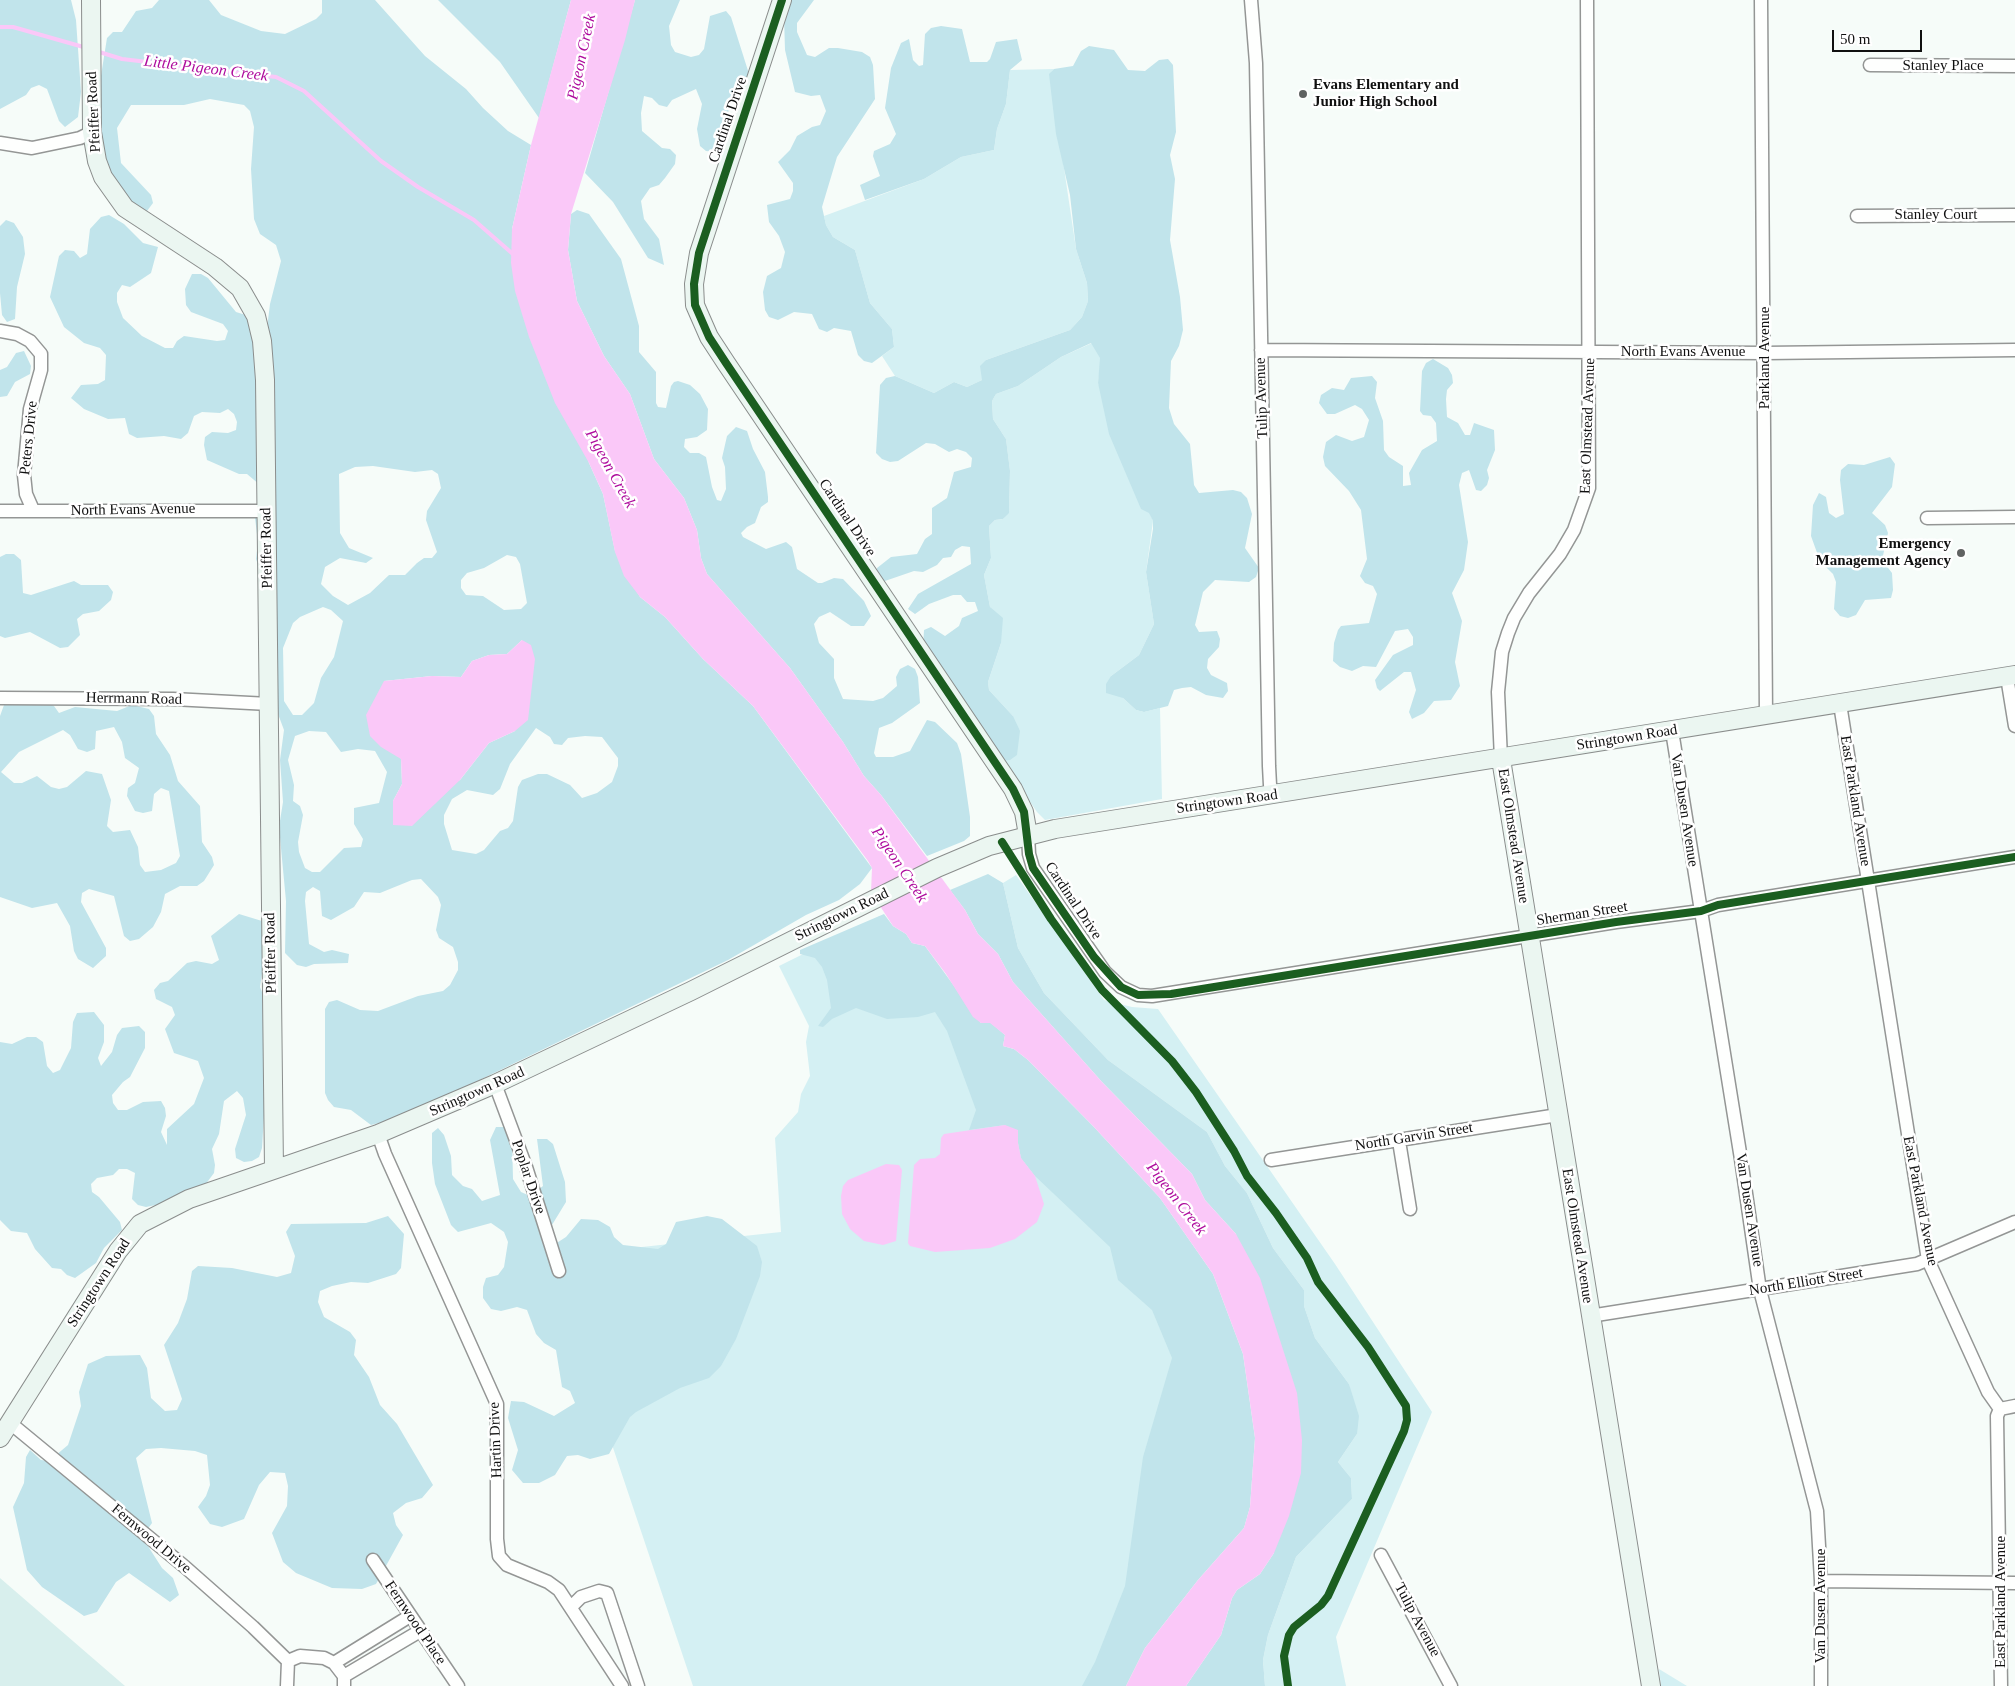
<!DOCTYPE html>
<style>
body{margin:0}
#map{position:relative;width:2015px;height:1686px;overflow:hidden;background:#f6fcf9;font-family:Georgia,serif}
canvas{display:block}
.scale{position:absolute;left:1832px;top:30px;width:90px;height:22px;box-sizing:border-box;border:2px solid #101010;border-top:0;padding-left:6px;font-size:15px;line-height:18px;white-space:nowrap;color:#101010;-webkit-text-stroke:4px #fff;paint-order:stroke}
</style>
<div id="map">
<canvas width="2015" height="1686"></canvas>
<div class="scale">50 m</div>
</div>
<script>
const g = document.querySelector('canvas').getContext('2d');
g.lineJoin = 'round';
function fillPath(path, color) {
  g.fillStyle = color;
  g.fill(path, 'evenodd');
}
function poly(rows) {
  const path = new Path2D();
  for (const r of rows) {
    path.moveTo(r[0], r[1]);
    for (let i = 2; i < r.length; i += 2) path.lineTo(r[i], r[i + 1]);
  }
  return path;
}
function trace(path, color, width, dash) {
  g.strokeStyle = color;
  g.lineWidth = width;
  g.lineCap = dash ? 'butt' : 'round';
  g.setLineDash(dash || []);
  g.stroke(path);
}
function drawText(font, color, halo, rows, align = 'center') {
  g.font = font + ' Georgia,serif';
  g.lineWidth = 5;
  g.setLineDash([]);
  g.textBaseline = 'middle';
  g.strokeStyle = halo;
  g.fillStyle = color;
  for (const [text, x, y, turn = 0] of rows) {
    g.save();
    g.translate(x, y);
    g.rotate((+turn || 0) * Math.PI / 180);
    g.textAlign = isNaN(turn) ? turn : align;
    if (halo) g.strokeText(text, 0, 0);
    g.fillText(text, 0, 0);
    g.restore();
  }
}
const green = poly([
 [1054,69,1050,74,1076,249,1087,283,1088,301,1082,317,1070,330,986,360,982,380,967,387,954,382,934,393,895,376,882,356,894,347,892,329,870,303,855,250,833,237,826,225,824,216,924,179,961,157,994,150,997,129,1006,104,1010,70],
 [1092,343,1101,358,1098,383,1153,521,1146,572,1154,624,1139,655,1111,676,1123,698,1136,710,1144,712,1160,708,1162,799,1045,820,1037,812,1002,761,1013,716,989,690,988,682,1001,643,990,607,984,575,991,558,989,526,995,520,1003,519,1009,512,1010,471,1006,439,993,419,992,401,996,394,1018,386,1061,357],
 [1016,875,1104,1000,1132,1007,1158,1009,1335,1264,1432,1412,1336,1637,1346,1686,1265,1686,1263,1660,1268,1635,1296,1557,1352,1499,1351,1478,1338,1462,1357,1434,1349,1384,1315,1338,1304,1306,1304,1290,1273,1248,1247,1193,1225,1166,1207,1132,1108,1060,1044,993,1018,948,1003,883],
 [880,916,1189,1331,1135,1601,1090,1686,693,1686,549,1257,781,1232,775,1138,798,1112,801,1094,810,1076,806,1042,809,1026,779,966],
 [1659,1669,1687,1686,1661,1686]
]);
const forest = poly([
 [0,0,71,0,76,20,81,92,78,117,65,127,59,121,47,89,39,85,31,88,26,95,0,109],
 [159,0,209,0,221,15,261,31,285,34,316,19,322,13,322,0,375,0,425,56,466,89,483,108,508,131,531,145,512,229,589,463,603,494,615,551,640,597,665,617,703,659,753,706,872,868,860,884,839,900,806,915,728,960,405,1116,371,1125,351,1110,334,1107,328,1100,325,1093,325,1009,329,1002,337,1000,360,1010,378,1011,418,996,443,991,450,985,458,970,458,962,453,947,439,938,436,930,441,905,438,897,421,879,412,880,380,893,364,892,354,907,331,920,322,916,320,891,313,887,306,892,305,901,309,944,324,952,332,950,349,954,348,963,314,964,306,967,297,965,285,953,286,901,279,827,283,802,280,760,284,730,275,706,272,606,256,559,258,542,255,518,260,485,247,474,239,474,207,460,204,445,205,437,212,432,228,433,236,430,237,422,234,414,228,409,220,413,202,412,194,416,188,433,181,439,164,436,137,438,129,434,125,418,108,419,84,409,71,398,81,385,98,384,105,380,106,355,100,348,84,343,64,327,50,297,59,256,65,250,74,251,80,258,87,254,90,229,101,217,109,215,124,224,143,243,158,247,151,273,130,287,122,285,117,293,117,302,123,318,142,336,165,348,173,348,177,341,184,336,217,341,225,340,228,331,223,324,191,312,186,305,185,289,192,274,201,274,208,278,236,312,252,317,267,328,270,304,281,261,276,245,260,234,254,219,251,169,254,127,250,111,244,105,210,99,184,105,131,105,117,128,121,163,151,195,153,203,147,211,138,210,110,178,101,154,99,88,107,38,113,32,122,32,136,11,152,8],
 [373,466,415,472,432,470,438,474,441,488,427,511,426,520,437,552,432,558,424,558,417,563,405,575,389,575,370,593,348,605,333,596,321,584,325,567,340,558,366,563,373,558,349,548,340,533,339,474,355,467],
 [507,555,516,557,520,564,527,603,521,609,504,610,483,596,466,595,461,588,461,580,467,573,484,568],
 [323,607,331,610,343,621,334,657,321,678,314,703,302,715,293,715,284,701,283,648,293,623,300,617],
 [522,640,515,731,489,743,460,780,393,801,402,784,401,759,384,681,432,676,461,677,472,661,489,655,507,654],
 [536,728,550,737,554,744,562,745,568,738,585,736,602,737,618,758,618,766,612,782,597,793,582,798,570,785,547,774,538,774,522,780,518,787,513,821,508,828,500,831,484,850,476,854,452,850,444,824,444,815,452,799,467,790,493,795,500,789,510,764],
 [309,731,326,732,341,752,358,749,375,751,387,772,379,803,354,808,354,824,363,839,361,847,344,848,320,872,312,872,305,868,299,852,298,842,303,815,300,806,293,801,294,785,288,760,295,736],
 [438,0,571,0,539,118,500,62],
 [635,0,680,0,669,26,671,45,675,52,691,57,699,55,704,49,710,16,726,11,731,17,750,77,747,86,732,94,729,102,727,130,722,147,715,152,706,151,700,146,697,129,702,104,696,89,672,100,667,107,659,105,652,98,644,96,641,113,642,131,662,148,670,149,676,155,675,164,665,178,659,185,650,188,641,201,644,219,659,239,664,265,648,258,613,202,585,173],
 [772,0,814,0,797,23,797,32,807,55,815,57,829,48,838,48,862,52,870,57,873,65,875,99,837,157,822,207,826,225,833,237,855,250,870,303,892,329,894,347,872,363,864,361,858,355,851,331,834,328,827,332,819,329,812,314,794,312,778,320,769,317,765,310,763,292,767,276,781,268,785,252,779,236,769,222,767,205,790,199,793,191,793,183,778,162,790,150,797,136,812,127,820,125,826,111,820,95,811,96,795,92,785,50,784,17],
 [941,26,962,29,970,62,987,62,990,59,996,42,1017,39,1022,60,1010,70,1006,104,997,129,994,150,961,157,924,179,865,200,860,185,880,176,873,156,874,151,890,144,896,134,885,108,891,68,901,43,909,39,913,60,919,66,923,65,925,34,931,28],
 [1089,46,1114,50,1128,70,1145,71,1159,60,1168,59,1173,65,1176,132,1170,155,1175,179,1170,240,1180,297,1183,330,1179,346,1171,361,1169,408,1174,424,1190,444,1194,485,1199,493,1233,490,1241,492,1247,498,1252,514,1245,548,1259,568,1256,577,1249,582,1215,580,1203,592,1195,625,1199,632,1217,631,1220,639,1219,647,1208,659,1207,668,1211,675,1227,683,1228,691,1223,698,1206,695,1191,687,1182,688,1174,690,1168,706,1144,712,1136,710,1123,698,1106,693,1106,684,1111,676,1139,655,1154,624,1146,572,1153,529,1153,521,1149,513,1141,509,1109,434,1098,383,1100,358,1091,343,1061,357,1018,386,996,394,992,401,993,419,1006,439,1010,471,1009,513,1003,519,995,520,989,526,991,558,984,575,990,607,1003,618,1001,643,988,682,989,690,1013,716,1020,731,1017,755,1010,760,1002,761,960,695,923,647,924,630,931,627,945,636,959,626,962,618,978,611,975,602,967,602,961,595,953,595,929,604,915,614,908,609,918,594,971,564,970,547,962,546,955,550,951,557,943,558,937,565,923,572,914,571,882,582,875,577,877,568,891,557,917,554,925,539,932,534,932,508,947,498,954,472,971,467,972,458,966,452,957,449,949,452,935,444,926,443,898,461,890,462,882,459,876,453,880,385,886,378,895,376,934,393,954,382,967,387,982,380,980,366,986,360,1070,330,1082,317,1088,301,1087,283,1076,249,1070,195,1056,134,1049,74,1054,69,1073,66,1081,51],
 [577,210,589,214,621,259,639,326,639,352,656,372,656,403,658,407,666,408,671,386,674,382,678,381,690,385,700,394,708,409,707,430,697,437,685,439,684,447,690,453,699,453,706,457,712,487,717,500,721,501,726,489,725,467,722,458,727,436,736,427,747,431,753,449,765,472,768,497,768,502,761,507,755,523,747,527,741,533,743,537,766,549,786,542,792,547,797,569,818,583,822,583,834,578,843,579,864,601,871,616,864,626,851,626,830,612,819,617,814,624,819,643,834,659,834,678,843,699,873,701,883,698,897,686,896,677,900,669,908,665,915,669,918,677,920,703,892,723,879,728,874,753,876,757,893,757,910,751,927,720,935,722,957,743,961,754,970,817,970,836,964,841,927,856,881,795,864,776,843,742,790,668,707,574,701,558,697,530,684,498,654,459,630,394,604,356,577,301,568,250,571,214],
 [6,220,14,223,23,237,25,254,17,287,15,319,7,322,2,315,0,293,0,226],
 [24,351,31,366,30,374,15,382,7,396,0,397,0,370,7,367,16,353],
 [1433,359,1448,368,1452,375,1453,383,1447,390,1446,399,1447,417,1458,423,1465,435,1470,435,1474,423,1494,430,1495,450,1487,470,1489,478,1487,485,1481,491,1476,490,1469,470,1462,473,1459,485,1468,542,1464,570,1452,593,1462,621,1455,662,1460,686,1451,700,1434,701,1424,713,1412,719,1409,712,1416,690,1411,672,1404,672,1380,691,1377,688,1375,680,1393,655,1413,645,1413,637,1408,629,1395,631,1376,667,1363,666,1352,671,1340,667,1333,661,1334,643,1338,630,1341,626,1369,623,1377,594,1373,586,1365,583,1360,576,1367,559,1361,510,1349,491,1325,466,1323,457,1326,442,1336,435,1352,441,1364,437,1369,420,1362,409,1355,405,1335,414,1327,414,1319,403,1321,395,1332,388,1344,390,1351,378,1372,376,1377,382,1375,398,1383,421,1384,450,1389,457,1403,466,1403,486,1411,485,1409,473,1422,450,1437,441,1436,423,1431,416,1423,415,1420,411,1422,371,1426,363],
 [1890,457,1895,464,1892,487,1872,513,1885,525,1888,533,1882,560,1892,573,1893,590,1891,598,1865,600,1856,615,1848,618,1840,616,1834,609,1836,582,1833,574,1820,561,1811,536,1813,505,1819,493,1826,497,1829,513,1836,518,1844,514,1840,480,1841,470,1848,464,1864,465],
 [6,554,14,554,21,560,23,593,31,595,74,581,81,585,108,585,113,592,111,600,99,611,83,614,77,619,80,635,68,647,60,648,30,632,5,638,0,636,0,557],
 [47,702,54,706,59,713,75,707,117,711,132,705,149,709,154,716,156,734,170,755,178,781,200,806,202,842,212,857,214,865,204,881,197,886,180,886,165,894,161,912,153,927,139,939,130,941,124,936,114,896,89,889,82,893,81,902,106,948,106,956,93,968,78,959,74,951,70,926,57,903,32,908,0,897,0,716,4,705],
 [114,727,122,742,125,758,139,768,135,783,128,788,127,796,135,811,143,813,152,811,154,794,161,788,169,791,180,856,176,863,161,870,145,872,140,865,138,847,130,830,113,832,107,826,111,800,102,774,86,771,67,787,59,789,51,787,37,776,22,783,14,783,1,772,19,752,63,730,70,735,78,749,87,752,95,749,96,731],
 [988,874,1003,883,1018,948,1044,993,1108,1060,1207,1132,1225,1166,1247,1193,1273,1248,1304,1290,1304,1306,1315,1338,1349,1384,1359,1416,1357,1434,1338,1462,1351,1478,1352,1499,1296,1557,1268,1635,1263,1660,1265,1686,1186,1686,1221,1635,1232,1598,1237,1590,1260,1574,1274,1553,1236,1234,1205,1200,1192,1174,1102,1082,1013,982,998,954,978,934,965,910,950,890],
 [239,914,262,921,265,953,260,987,266,1002,271,1092,264,1115,262,1148,259,1157,252,1161,244,1162,236,1158,235,1149,246,1115,243,1098,237,1091,224,1101,219,1134,212,1149,215,1165,214,1173,202,1189,179,1200,146,1207,138,1205,132,1199,135,1173,127,1169,119,1169,113,1175,97,1178,91,1184,92,1192,99,1197,120,1222,122,1230,104,1248,96,1263,75,1278,67,1275,61,1269,52,1268,35,1249,27,1233,11,1231,0,1220,0,1042,12,1044,27,1037,36,1037,43,1042,47,1066,53,1073,60,1070,71,1048,73,1022,77,1013,94,1012,104,1025,104,1042,98,1058,101,1066,112,1052,117,1035,122,1028,139,1026,145,1032,145,1048,130,1077,123,1082,112,1095,113,1103,118,1110,127,1110,143,1102,161,1101,165,1108,166,1116,161,1132,167,1145,167,1129,194,1104,204,1078,198,1061,174,1053,165,1029,175,1015,172,1007,156,999,154,990,160,983,168,981,187,963,196,961,212,964,219,960,211,936],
 [884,914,893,926,906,934,912,943,925,946,981,1023,990,1022,1005,1035,1003,1046,1014,1049,1028,1060,1093,1126,1160,1198,1213,1274,1243,1354,1255,1438,1250,1507,1244,1528,1198,1580,1145,1648,1126,1686,1082,1686,1095,1662,1125,1586,1143,1457,1172,1358,1152,1310,1118,1280,1110,1247,1035,1176,1021,1158,1018,1143,1005,1125,969,1130,976,1110,947,1031,935,1012,918,1017,887,1019,856,1008,832,1019,823,1027,818,1026,831,1008,827,980,822,967,815,958,800,954,800,950],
 [496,1127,506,1127,512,1138,513,1179,521,1192,530,1196,543,1186,537,1139,547,1139,553,1144,565,1182,566,1202,544,1238,552,1246,566,1237,581,1219,598,1220,610,1227,614,1237,623,1245,658,1249,666,1244,676,1222,707,1216,722,1219,757,1246,762,1262,760,1276,736,1339,721,1366,709,1378,680,1388,636,1412,630,1417,609,1454,590,1459,578,1455,567,1456,555,1475,539,1483,523,1483,512,1470,518,1450,508,1418,511,1401,524,1402,554,1416,575,1403,570,1391,562,1387,556,1350,544,1343,536,1334,527,1310,517,1307,501,1311,491,1309,483,1298,483,1287,486,1278,498,1275,504,1267,508,1242,504,1232,491,1223,458,1232,451,1225,435,1184,432,1163,432,1133,438,1128,444,1135,451,1156,452,1175,463,1186,472,1189,482,1201,500,1195,490,1140],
 [388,1216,404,1234,401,1268,396,1274,368,1283,351,1282,332,1286,320,1291,318,1302,324,1317,350,1332,356,1340,354,1355,369,1377,380,1405,397,1424,433,1485,422,1498,406,1503,393,1513,396,1525,403,1535,376,1584,362,1589,332,1588,296,1573,283,1562,272,1533,287,1506,288,1486,285,1473,270,1472,259,1485,244,1519,222,1527,210,1524,198,1507,206,1496,210,1485,207,1455,195,1451,161,1448,146,1449,136,1458,152,1523,147,1530,146,1543,162,1568,173,1578,179,1595,170,1602,129,1573,116,1582,97,1612,84,1616,42,1587,27,1570,13,1507,24,1483,26,1457,30,1450,41,1460,49,1461,68,1445,81,1406,79,1392,88,1364,106,1356,140,1355,147,1368,151,1398,165,1411,177,1410,182,1399,164,1345,178,1323,187,1299,192,1271,198,1266,232,1268,277,1277,291,1273,295,1256,286,1232,291,1224,366,1223]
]);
const cemetery = poly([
 [0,1578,125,1686,0,1686]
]);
const water = poly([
 [571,0,635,0,625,40,571,214,568,250,577,301,604,356,630,394,654,459,684,498,697,530,701,558,707,574,790,668,843,742,864,776,881,795,965,910,978,934,998,954,1013,982,1102,1082,1192,1174,1205,1200,1236,1234,1260,1278,1297,1393,1302,1440,1301,1473,1289,1516,1274,1553,1260,1574,1237,1590,1232,1598,1221,1635,1186,1686,1126,1686,1145,1648,1198,1580,1244,1528,1250,1507,1255,1438,1243,1354,1213,1274,1160,1198,1093,1126,1028,1060,1014,1049,1003,1046,1005,1035,990,1023,981,1023,973,1017,946,974,925,946,912,943,906,934,893,926,871,892,872,868,868,861,753,706,703,659,665,617,640,597,624,576,615,552,603,494,589,463,555,403,529,337,515,291,511,263,512,229,531,145],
 [522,640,531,645,535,659,528,720,515,731,489,743,460,780,412,826,393,825,393,801,402,784,401,759,381,747,370,736,366,715,384,681,432,676,461,677,472,661,489,655,507,654],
 [1005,1125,1018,1130,1018,1143,1021,1158,1035,1176,1044,1204,1037,1222,1015,1239,990,1248,935,1252,910,1246,908,1243,914,1165,920,1159,935,1158,940,1154,941,1138,944,1134],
 [886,1164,899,1165,902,1170,896,1241,883,1245,864,1241,850,1229,842,1214,841,1196,843,1186,848,1180]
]);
const stream = poly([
 [0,27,13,27,87,48],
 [96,51,122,59,276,77,304,91,381,161,418,187,474,220,514,255]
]);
const street = poly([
 [1251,0,1256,63,1269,766,1270,785,1275,795],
 [1761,0,1766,716],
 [1870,65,2015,66],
 [0,143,32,148,80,138,92,132],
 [1857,216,2015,215],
 [0,331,17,334,30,341,41,354,41,370,30,409,24,475,26,494,33,510],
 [1261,350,1765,353,2015,350],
 [0,511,267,511],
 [1927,518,2015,517],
 [2007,677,2015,726],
 [0,698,173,699,269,704],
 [1840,704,1928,1260,1988,1392,2000,1409],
 [1672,731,1741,1159,1760,1290,1817,1511,1821,1581,1821,1686],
 [1501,759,1498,692,1502,652,1508,633,1514,618,1529,593,1560,554,1574,530,1589,488,1587,0],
 [1028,835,1029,854,1033,868,1105,972,1121,987,1138,995,1152,996,1616,922,1701,911,1718,905,2015,857],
 [495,1084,526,1167,559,1271],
 [378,1134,385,1154,497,1404,497,1539,499,1556,507,1565,548,1582,559,1590,622,1686],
 [1399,1141,1410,1209],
 [1271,1160,1558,1115],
 [1590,1316,1917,1264,2015,1222],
 [2000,1409,1997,1416,2001,1686],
 [2000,1409,2015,1406],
 [9,1422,185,1567,253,1627,288,1661],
 [1381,1555,1451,1686],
 [373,1560,458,1686],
 [1821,1581,2015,1583],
 [571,1607,581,1597,599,1591,607,1593,638,1686],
 [288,1661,300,1656,324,1658,334,1663,344,1676,344,1686],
 [334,1663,410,1616],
 [344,1676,420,1631],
 [287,1686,288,1661]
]);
const secondary = poly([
 [91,0,92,132,97,161,103,177,125,208,215,267,240,288,256,316,262,341,265,380,274,1169],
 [782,0,699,253,694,284,695,305,709,337,726,363,1013,789,1024,812,1028,835],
 [1501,759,1651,1686],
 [0,1438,118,1251,140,1224,189,1199,378,1134,495,1084,691,991,937,868,989,846,1055,829,2015,675]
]);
const cycleway = poly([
 [782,0,699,253,694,284,695,305,709,337,726,363,1013,789,1024,812,1029,854,1033,868,1094,957,1121,987,1138,995,1171,994,1616,922,1701,911,1718,905,2015,857],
 [1002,842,1051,919,1102,990,1172,1061,1196,1092,1234,1151,1247,1176,1276,1213,1307,1258,1318,1282,1368,1347,1406,1406,1407,1420,1404,1431,1328,1596,1321,1605,1294,1627,1289,1635,1284,1656,1288,1686]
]);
const markers = [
 [1303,94,5,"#606362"],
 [1961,553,5,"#606362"]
];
const streetNames = [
 ["Stanley Place",1943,66],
 ["Pfeiffer Road",94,112,-93],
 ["Cardinal Drive",728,120,-71],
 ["Stanley Court",1936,215],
 ["North Evans Avenue",1683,352],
 ["Parkland Avenue",1765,358,-90],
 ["Tulip Avenue",1262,398,-92],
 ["East Olmstead Avenue",1588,426,-88],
 ["Peters Drive",29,438,-84],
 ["North Evans Avenue",133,510,-1],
 ["Cardinal Drive",847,518,56],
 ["Pfeiffer Road",267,548,-91],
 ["Herrmann Road",134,699,1],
 ["Stringtown Road",1627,738,-9],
 ["East Parkland Avenue",1855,801,81],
 ["Stringtown Road",1227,802,-8],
 ["Van Dusen Avenue",1684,810,81],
 ["East Olmstead Avenue",1513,836,81],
 ["Cardinal Drive",1073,901,56],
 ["Sherman Street",1582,914,-9],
 ["Stringtown Road",842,915,-26],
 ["Pfeiffer Road",271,953,-91],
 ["Stringtown Road",477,1092,-24],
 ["North Garvin Street",1414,1137,-9],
 ["Poplar Drive",528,1177,71],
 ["East Parkland Avenue",1920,1201,79],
 ["Van Dusen Avenue",1749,1210,81],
 ["East Olmstead Avenue",1577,1236,81],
 ["North Elliott Street",1806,1282,-9],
 ["Stringtown Road",99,1283,-57],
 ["Hartin Drive",496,1440,-92],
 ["Fernwood Drive",151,1539,40],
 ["East Parkland Avenue",2001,1602,-90],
 ["Van Dusen Avenue",1821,1606,-90],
 ["Tulip Avenue",1417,1620,62],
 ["Fernwood Place",415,1623,56]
];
const poiNames = [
 ["Evans Elementary and",1313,85],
 ["Junior High School",1313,102],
 ["Emergency",1951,544,"right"],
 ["Management Agency",1951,561,"right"]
];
const waterNames = [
 ["Pigeon Creek",582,57,-78],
 ["Little Pigeon Creek",206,69,7],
 ["Pigeon Creek",610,469,61],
 ["Pigeon Creek",899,865,56],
 ["Pigeon Creek",1176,1199,52]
];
fillPath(green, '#d4f0f3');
fillPath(forest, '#c1e4eb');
fillPath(cemetery, '#d8efed');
fillPath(water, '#fac8f8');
trace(stream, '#fac8f8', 4);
trace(street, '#949695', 15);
trace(secondary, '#8a8d8c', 20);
trace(street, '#fefffe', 12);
trace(secondary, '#ebf6f1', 18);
trace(cycleway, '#1b5e20', 8);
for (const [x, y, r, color] of markers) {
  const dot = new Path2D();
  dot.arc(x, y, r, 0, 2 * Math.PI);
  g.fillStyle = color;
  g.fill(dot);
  trace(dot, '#fff', 2);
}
drawText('15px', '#101010', '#fff', streetNames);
drawText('bold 15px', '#101010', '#fff', poiNames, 'left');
drawText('italic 16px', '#ae0c9d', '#fff', waterNames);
</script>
